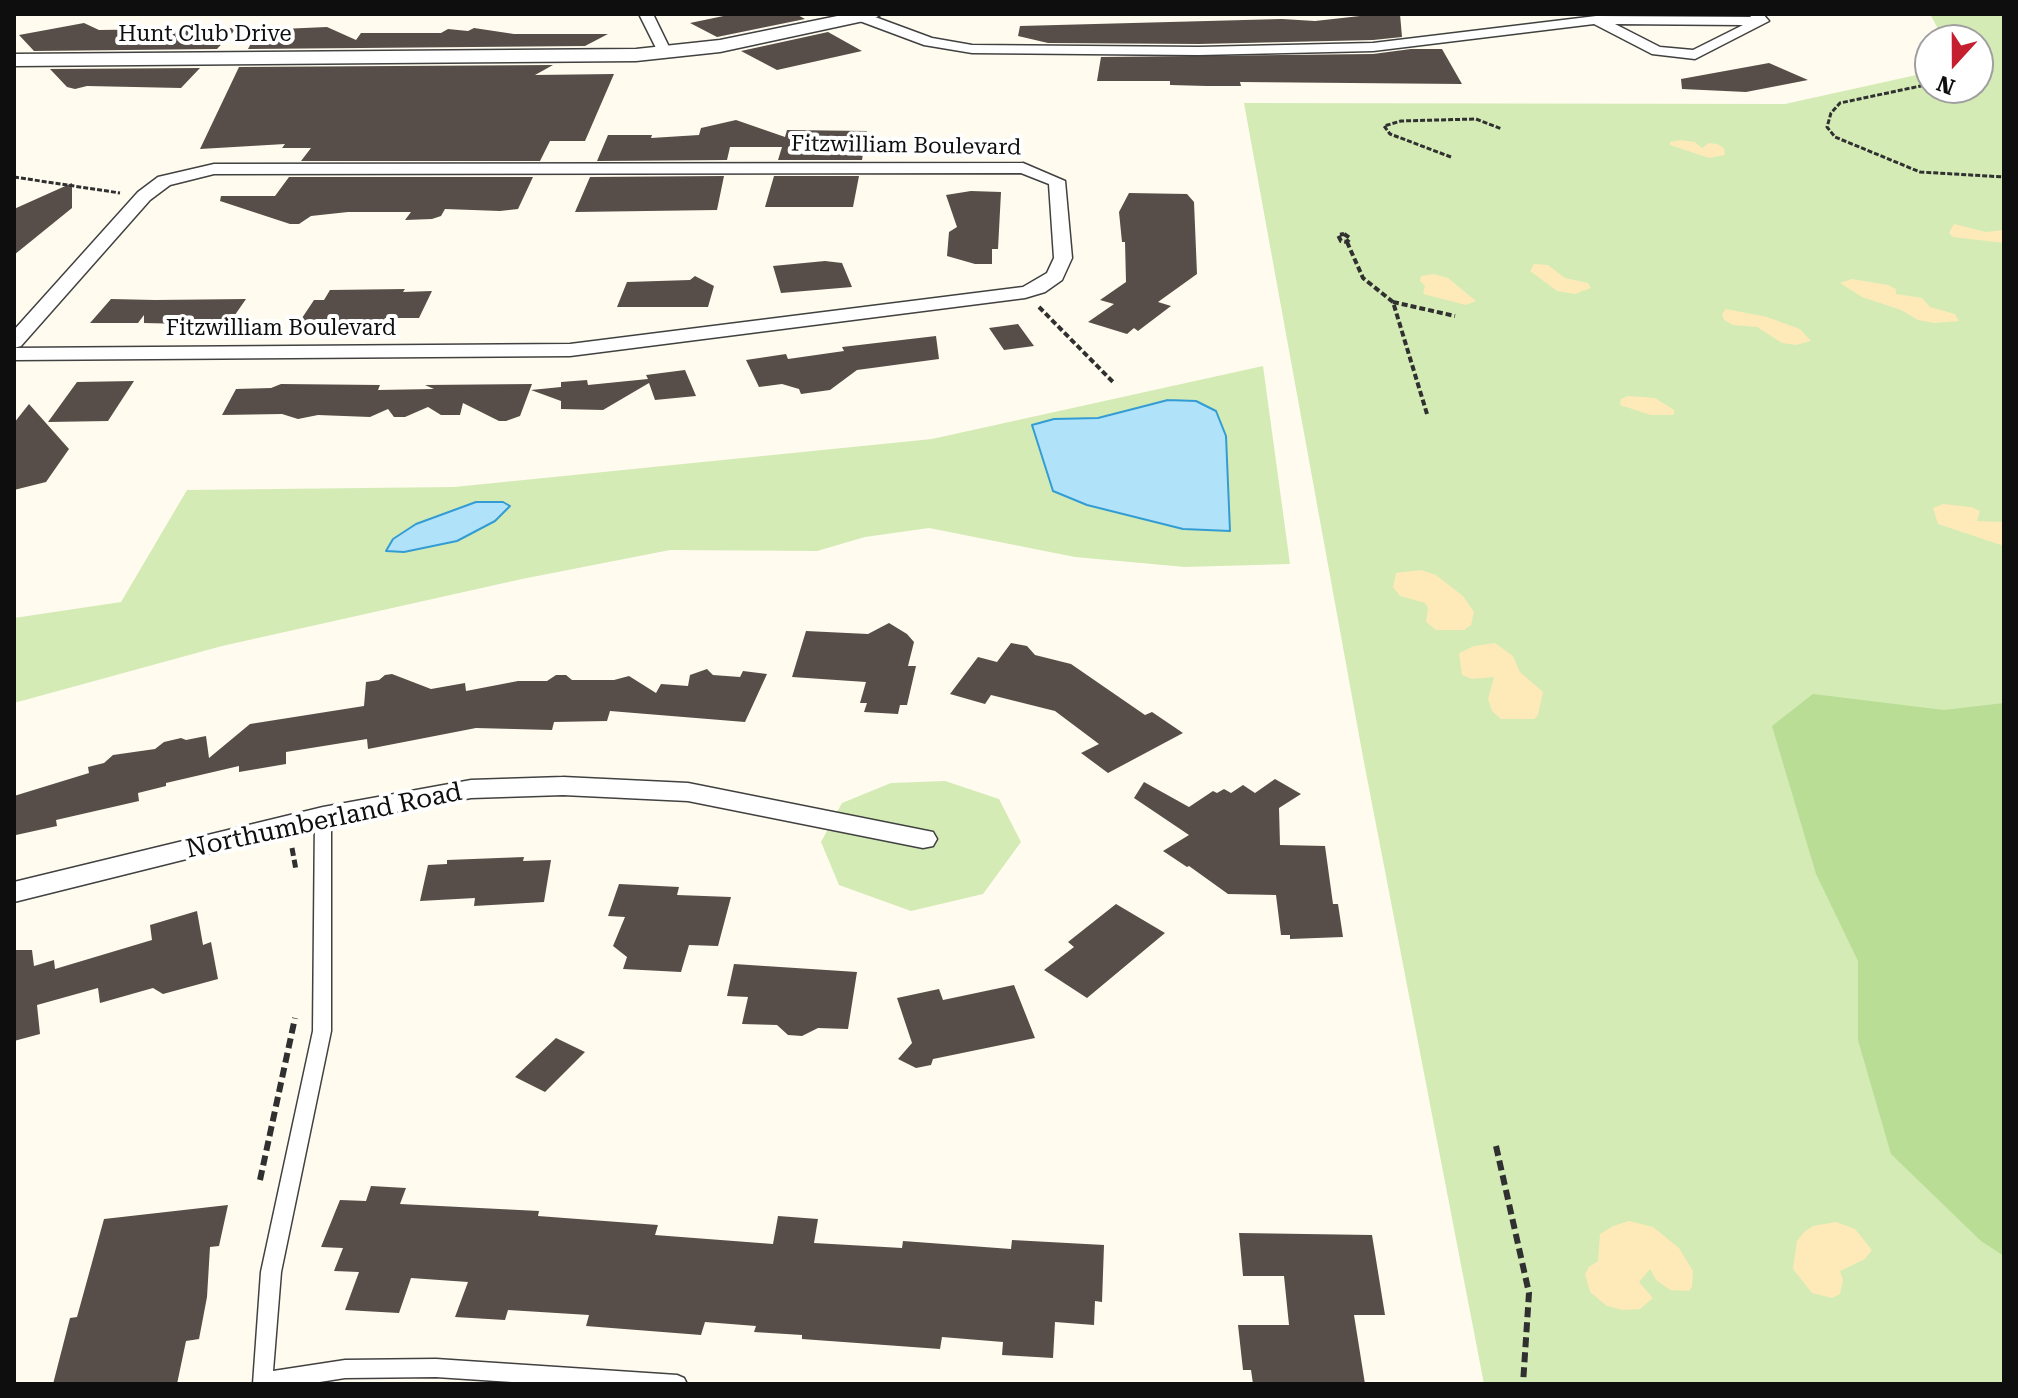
<!DOCTYPE html>
<style>
body{margin:0}
#map{position:relative;width:2018px;height:1398px;overflow:hidden;background:#fffbee;font-family:"Roboto Serif",serif}
canvas{display:block}
.frame{position:absolute;inset:0;border:16px solid #0e0e0e;pointer-events:none}
.north{position:absolute;left:1914px;top:24px;width:80px;height:80px;box-sizing:border-box;background:#fff;border:2px solid #9f9f9f;border-radius:50%;rotate:201deg;font-size:22px;font-weight:700;line-height:32px;text-align:center;color:#0e0e0e}
.north::after{content:'';display:block;margin:auto;width:28px;height:36px;background:#c51f2f;clip-path:polygon(50% 0,100% 100%,50% 72%,0 100%)}
</style>
<div id="map">
<canvas width="2018" height="1398"></canvas>
<div class="frame"></div>
<div class="north">N</div>
</div>
<script>
const g = document.querySelector('canvas').getContext('2d');
g.lineJoin = 'round';
function fillPath(path, color) {
  g.fillStyle = color;
  g.fill(path, 'evenodd');
}
function poly(rows) {
  const path = new Path2D();
  for (const r of rows) {
    path.moveTo(r[0], r[1]);
    for (let i = 2; i < r.length; i += 2) path.lineTo(r[i], r[i + 1]);
  }
  return path;
}
function trace(path, color, width, dash) {
  g.strokeStyle = color;
  g.lineWidth = width;
  g.lineCap = dash ? 'butt' : 'round';
  g.setLineDash(dash || []);
  g.stroke(path);
}
function drawText(font, color, halo, rows, align = 'center') {
  g.font = font + ' "Roboto Serif",serif';
  g.lineWidth = 8;
  g.setLineDash([]);
  g.textBaseline = 'middle';
  g.strokeStyle = halo;
  g.fillStyle = color;
  for (const [text, x, y, turn = 0] of rows) {
    g.save();
    g.translate(x, y);
    g.rotate((+turn || 0) * Math.PI / 180);
    g.textAlign = isNaN(turn) ? turn : align;
    if (halo) g.strokeText(text, 0, 0);
    g.fillText(text, 0, 0);
    g.restore();
  }
}
const green = poly([
 [1930,14,2004,14,2004,1384,1484,1384,1363,757,1244,103,1785,104,1930,72,1930,88,1978,88,1978,40,1944,40],
 [1263,366,1290,564,1185,567,1075,557,929,528,865,537,817,551,670,550,522,579,222,646,14,703,14,618,121,602,187,490,454,487,932,439],
 [945,781,999,799,1021,842,983,894,911,911,839,885,821,842,842,803,891,783]
]);
const forest = poly([
 [1813,694,1944,710,2004,703,2004,1256,1981,1241,1891,1154,1858,1040,1858,961,1816,874,1772,726]
]);
const sand = poly([
 [1680,140,1695,142,1702,148,1709,143,1717,144,1724,148,1725,155,1709,158,1670,145,1670,142],
 [1954,224,1986,232,2004,230,2004,243,1953,237,1949,233],
 [1534,264,1548,265,1565,278,1588,283,1591,288,1575,294,1557,291,1530,271],
 [1434,274,1448,278,1476,301,1466,305,1423,294,1425,286,1420,281,1421,276],
 [1852,279,1888,285,1896,289,1896,294,1922,298,1930,307,1955,314,1959,321,1934,323,1918,320,1901,310,1862,297,1840,283],
 [1726,309,1767,317,1800,329,1811,341,1796,345,1782,343,1757,327,1733,325,1724,320,1722,314],
 [1628,396,1655,398,1674,410,1674,415,1651,415,1620,405,1621,399],
 [1943,504,1971,507,1980,511,1977,521,2004,522,2004,546,1938,524,1933,508],
 [1421,570,1436,575,1463,596,1474,612,1471,625,1464,630,1436,630,1426,622,1428,608,1425,603,1400,596,1393,587,1396,573],
 [1495,643,1513,656,1520,672,1543,692,1538,715,1534,719,1501,719,1492,711,1488,699,1494,677,1472,679,1462,675,1459,653,1474,646],
 [1629,1221,1653,1227,1679,1248,1693,1271,1692,1287,1689,1291,1670,1290,1656,1280,1650,1269,1639,1282,1653,1298,1640,1309,1623,1310,1607,1306,1590,1292,1585,1274,1589,1267,1598,1261,1600,1234,1613,1226],
 [1836,1222,1855,1229,1872,1250,1865,1259,1840,1271,1843,1280,1840,1294,1832,1298,1812,1293,1793,1269,1797,1241,1804,1232,1813,1226]
]);
const water = poly([
 [1168,400,1196,401,1216,411,1226,436,1230,531,1183,529,1087,505,1053,491,1032,425,1054,419,1098,418,1168,400],
 [476,502,503,502,510,506,495,521,457,541,404,552,386,551,393,539,416,524,476,502]
]);
const building = poly([
 [733,14,796,14,805,19,717,37,690,23],
 [1378,14,1400,14,1402,37,1373,40,1199,44,1048,43,1018,36,1020,26,1282,19,1315,21],
 [84,23,99,30,237,28,217,49,34,51,19,35],
 [327,27,356,40,361,33,441,33,448,29,468,31,474,28,514,34,608,34,585,46,248,49,258,30],
 [828,32,862,51,777,70,741,51],
 [1411,49,1442,49,1462,84,1240,82,1241,86,1207,86,1170,85,1170,81,1097,81,1101,57,1373,54],
 [1769,63,1808,80,1746,92,1682,89,1681,79],
 [553,65,535,75,614,74,585,141,550,141,540,161,301,161,311,148,282,148,285,144,200,149,239,67],
 [200,68,181,88,87,86,75,89,67,87,50,69],
 [736,120,785,137,787,130,867,131,862,160,778,160,782,147,730,147,727,160,597,161,608,135,652,135,651,138,699,135,701,128],
 [724,176,717,210,575,212,590,177],
 [774,176,859,176,853,207,765,207],
 [289,177,533,177,518,209,500,211,445,209,441,216,432,219,405,220,411,212,348,212,311,216,299,224,290,224,220,201,221,196,275,196],
 [72,183,72,208,14,255,14,209],
 [971,191,1001,192,998,249,992,249,992,264,975,264,947,256,949,232,957,227,946,195],
 [1129,193,1187,194,1194,202,1197,274,1158,302,1171,306,1138,331,1134,328,1127,334,1088,322,1114,304,1100,300,1126,282,1125,242,1122,242,1119,212],
 [825,261,842,263,852,287,781,293,773,266],
 [695,276,714,286,708,307,617,307,627,282,690,280],
 [405,289,403,292,432,291,419,318,385,318,382,323,298,324,314,300,324,300,330,290],
 [111,299,155,300,246,299,228,325,144,323,144,315,138,323,90,323],
 [1018,324,1034,346,1004,350,989,328],
 [936,336,939,359,857,370,830,390,801,394,799,389,782,384,759,387,746,360,786,354,788,359,844,351,842,347],
 [685,370,696,396,655,400,649,383,603,410,561,409,561,401,531,390,561,387,561,382,587,380,588,385,648,379,646,375],
 [134,381,108,421,48,422,77,382],
 [281,384,380,385,378,390,434,389,425,385,532,384,520,416,506,421,499,421,463,403,460,415,441,415,428,407,405,417,394,417,388,409,370,417,318,415,298,419,282,414,222,415,236,389,271,388],
 [29,404,69,449,46,482,14,490,14,423],
 [889,623,907,634,914,642,908,666,916,666,907,705,900,705,898,714,864,712,867,703,860,703,866,682,792,677,806,631,868,634],
 [1011,643,1027,646,1035,655,1071,664,1145,715,1152,712,1183,733,1108,773,1081,753,1099,744,1055,711,991,695,985,704,950,694,978,657,997,662],
 [707,669,713,675,740,677,743,671,767,674,745,722,610,711,607,721,554,722,552,730,476,728,368,749,367,739,286,752,286,764,239,772,239,766,166,783,166,786,138,793,139,801,56,820,57,826,16,835,14,832,14,796,89,773,88,767,104,763,113,755,155,749,164,742,181,738,186,740,206,736,209,758,250,724,364,706,366,682,379,680,385,675,392,674,431,689,465,683,466,691,518,681,547,681,556,675,566,675,572,680,614,680,629,676,656,693,661,684,688,686,690,675],
 [1275,779,1301,794,1279,808,1280,845,1325,846,1333,904,1338,904,1343,937,1290,939,1290,935,1281,935,1276,895,1228,894,1189,866,1187,867,1163,851,1189,835,1134,798,1144,782,1189,807,1213,791,1217,793,1224,789,1231,793,1243,785,1255,793],
 [524,857,523,861,551,860,544,902,474,906,475,898,420,901,428,865,447,864,447,860],
 [619,884,679,887,677,895,731,897,718,946,689,945,681,972,623,969,627,957,613,946,625,917,608,916],
 [1116,904,1165,933,1087,998,1044,970,1074,947,1068,942],
 [197,911,203,945,211,942,218,979,163,994,153,988,100,1003,98,988,37,1005,40,1034,14,1041,14,950,32,950,34,966,54,960,55,969,152,940,150,925],
 [734,964,857,972,848,1029,818,1028,802,1036,788,1035,777,1025,742,1024,748,997,727,996],
 [1014,985,1035,1038,933,1059,931,1065,916,1068,898,1059,912,1043,897,998,939,989,943,1000],
 [556,1038,585,1052,545,1092,515,1077],
 [371,1186,406,1188,400,1204,539,1211,538,1216,658,1225,655,1235,773,1244,778,1216,818,1219,814,1243,902,1248,903,1241,1011,1249,1012,1240,1104,1245,1102,1302,1095,1301,1094,1325,1055,1322,1053,1358,1002,1355,1003,1342,942,1337,940,1349,802,1339,802,1335,754,1332,756,1326,705,1322,701,1335,586,1326,589,1315,508,1310,505,1320,455,1317,468,1282,411,1278,399,1313,345,1310,359,1272,334,1271,343,1248,321,1247,340,1200,366,1201],
 [228,1205,219,1246,210,1247,207,1297,199,1339,186,1341,177,1384,53,1384,70,1318,77,1317,104,1219],
 [1239,1233,1372,1235,1385,1315,1354,1315,1365,1384,1253,1384,1251,1370,1243,1370,1238,1325,1289,1325,1284,1276,1243,1276]
]);
const pathFar3 = poly([
 [1930,84,1840,103,1831,113,1827,127,1835,137,1920,172,2004,177],
 [1451,157,1390,134,1384,126,1401,121,1476,119,1502,129],
 [14,177,120,193]
]);
const pathFar2 = poly([
 [1344,234,1350,238,1347,242,1341,241,1338,235,1344,234],
 [1347,242,1363,278,1393,302],
 [1039,307,1113,382],
 [1427,414,1393,302,1455,316]
]);
const pathFar1 = poly([
 [292,848,296,870]
]);
const path = poly([
 [1496,1146,1529,1293,1523,1384],
 [260,1180,295,1018]
]);
const service = poly([
 [323,811,331,816,331,1031,281,1272,273,1371,345,1360,436,1359,677,1375,684,1378,687,1384,542,1384,436,1377,345,1378,307,1384,253,1384,261,1272,313,1031,315,816,323,811]
]);
const minor = poly([
 [639,14,653,14,672,53,670,56,660,56,639,14],
 [857,14,867,14,932,38,972,45,1199,47,1373,43,1596,16,1751,17,1749,14,1763,14,1769,21,1695,59,1652,54,1594,24,1373,51,1199,55,972,53,924,45,857,20,857,14],
 [1615,24,1743,25,1693,50,1660,47,1615,24],
 [1023,163,1065,181,1072,258,1062,280,1045,292,1025,298,570,356,14,360,14,348,570,344,1023,287,1047,273,1054,258,1049,184,1021,173,214,174,170,185,150,200,21,346,14,348,14,330,138,192,158,177,214,164,1023,163],
 [563,777,688,783,933,832,937,839,933,846,923,848,688,801,563,795,471,798,323,825,14,902,14,882,323,807,471,780,563,777]
]);
const tertiary = poly([
 [847,14,882,14,873,19,720,52,636,61,14,66,14,54,636,49,720,40,847,14]
]);
const farStreetnames = [
 ["Hunt Club Drive",205,35],
 ["Fitzwilliam Boulevard",906,146,1],
 ["Fitzwilliam Boulevard",281,329]
];
const streetNames = [
 ["Northumberland Road",324,821,-12]
];
fillPath(green, '#d4ebb6');
fillPath(forest, '#b9dd94');
fillPath(sand, '#fdeab8');
fillPath(water, '#b0e2f9');
trace(water, '#349cd4', 2);
fillPath(building, '#574e49');
trace(service, '#414141', 3);
trace(minor, '#414141', 3);
trace(tertiary, '#414141', 3);
trace(pathFar3, '#303030', 3, [5, 2]);
trace(pathFar2, '#303030', 4, [6, 3]);
trace(pathFar1, '#303030', 5, [8, 4]);
trace(path, '#303030', 6, [10, 5]);
fillPath(service, '#fff');
fillPath(minor, '#fff');
fillPath(tertiary, '#fff');
drawText('22px', '#0e0e0e', '#fff', farStreetnames);
drawText('26px', '#0e0e0e', '#fff', streetNames);
</script>
